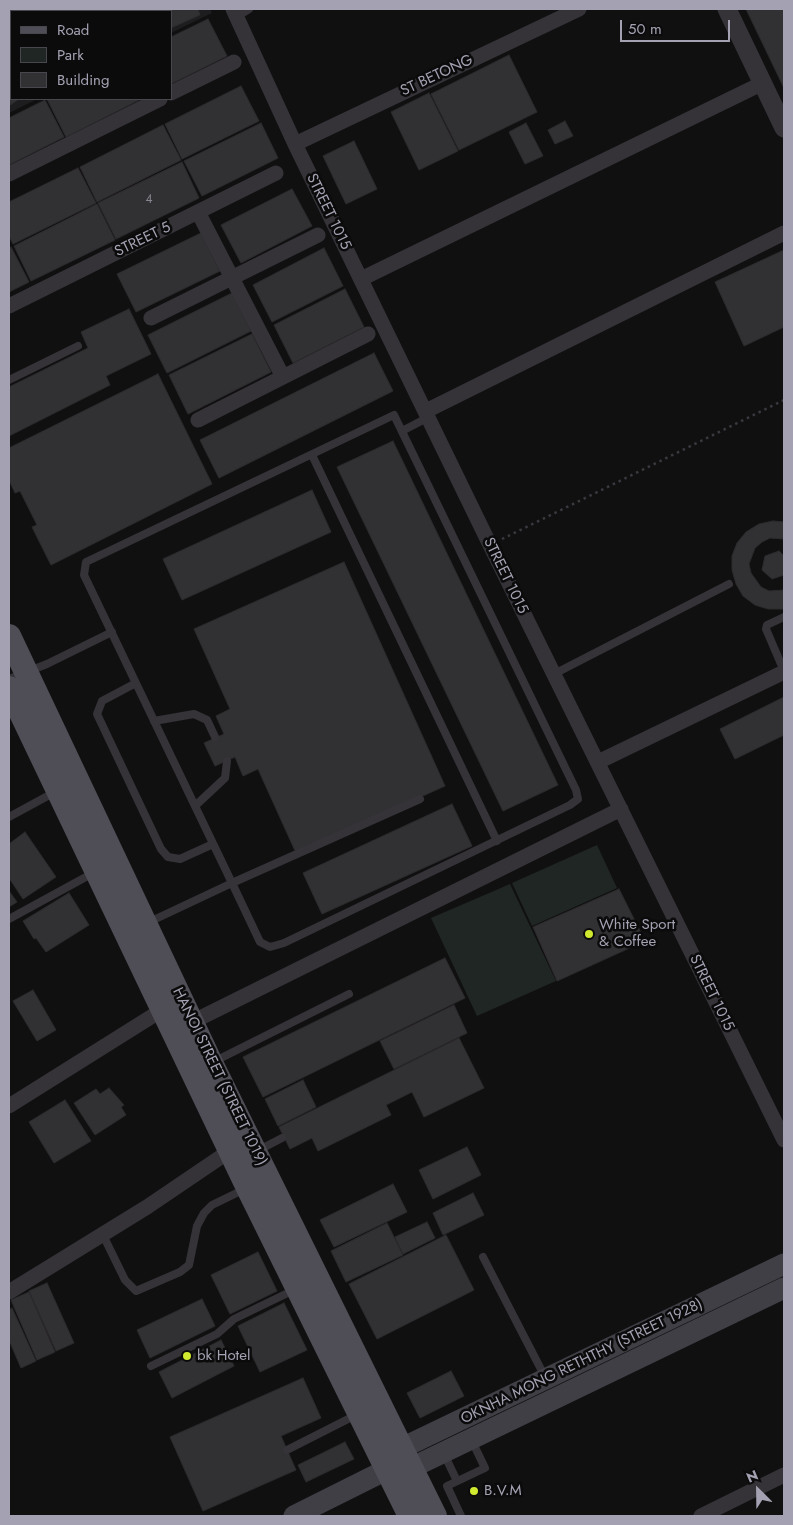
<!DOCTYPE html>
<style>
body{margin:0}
#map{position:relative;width:793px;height:1525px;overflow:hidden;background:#111011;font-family:Jost,sans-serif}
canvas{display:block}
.frame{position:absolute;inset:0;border:10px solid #a4a2b2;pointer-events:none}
.legend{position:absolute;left:10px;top:10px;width:162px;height:90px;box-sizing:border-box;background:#0c0b0c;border:1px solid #49474e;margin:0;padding:6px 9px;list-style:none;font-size:15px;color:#a4a2b2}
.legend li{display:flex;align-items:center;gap:10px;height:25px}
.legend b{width:25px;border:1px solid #49474e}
.north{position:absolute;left:733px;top:1465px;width:50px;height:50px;-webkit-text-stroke:4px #0c0b0c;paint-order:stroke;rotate:337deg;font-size:14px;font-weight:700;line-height:20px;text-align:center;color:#a4a2b2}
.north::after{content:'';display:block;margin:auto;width:18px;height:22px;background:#a4a2b2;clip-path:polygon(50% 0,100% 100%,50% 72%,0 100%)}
.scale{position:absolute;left:620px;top:20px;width:110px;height:22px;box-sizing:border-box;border:2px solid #a4a2b2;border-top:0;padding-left:6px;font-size:15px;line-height:18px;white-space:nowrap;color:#a4a2b2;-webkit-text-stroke:4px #0c0b0c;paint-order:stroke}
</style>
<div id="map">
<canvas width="793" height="1525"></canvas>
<div class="frame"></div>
<ul class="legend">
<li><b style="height:6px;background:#4f4d55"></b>Road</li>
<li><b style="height:14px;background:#1f2623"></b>Park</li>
<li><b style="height:14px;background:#313033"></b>Building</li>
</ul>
<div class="north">N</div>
<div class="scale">50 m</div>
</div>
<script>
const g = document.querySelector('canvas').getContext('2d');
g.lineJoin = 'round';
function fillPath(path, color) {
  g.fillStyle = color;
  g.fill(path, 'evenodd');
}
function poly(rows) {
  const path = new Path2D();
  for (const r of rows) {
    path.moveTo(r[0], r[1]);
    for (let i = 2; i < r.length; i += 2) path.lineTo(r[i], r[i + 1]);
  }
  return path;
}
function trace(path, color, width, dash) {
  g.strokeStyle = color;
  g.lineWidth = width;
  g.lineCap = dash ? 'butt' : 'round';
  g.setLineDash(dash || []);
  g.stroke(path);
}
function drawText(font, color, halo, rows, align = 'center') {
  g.font = font + ' Jost,sans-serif';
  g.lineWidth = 5;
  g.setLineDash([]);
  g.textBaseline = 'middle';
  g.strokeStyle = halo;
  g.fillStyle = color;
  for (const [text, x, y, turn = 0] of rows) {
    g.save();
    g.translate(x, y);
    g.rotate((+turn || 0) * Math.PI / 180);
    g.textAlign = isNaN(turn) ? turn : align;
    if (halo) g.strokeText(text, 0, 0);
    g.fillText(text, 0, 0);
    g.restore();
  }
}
const built = poly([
 [9,9,210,9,212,13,171,33,171,11,11,11,11,99,37,99,9,113]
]);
const green = poly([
 [597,845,617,888,532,926,512,883],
 [510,884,556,981,477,1016,431,918]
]);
const building = poly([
 [33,9,68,9,69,11,35,11,33,9],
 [173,9,198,9,200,15,171,28,171,11,168,11,173,9],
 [746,9,784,9,784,88,746,9],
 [208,19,227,56,171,84,171,37,208,19],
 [509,55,537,112,459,150,431,94,509,55],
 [11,73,11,99,19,99,9,106,9,75,11,73],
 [241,86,259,121,182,159,165,124,241,86],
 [429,93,458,151,419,170,391,112,429,93],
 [47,99,141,99,66,137,47,99],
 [45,100,64,137,9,165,9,118,45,100],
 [565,121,573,136,555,144,548,130,565,121],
 [261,123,278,158,202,196,184,161,261,123],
 [526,123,543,156,525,164,509,132,526,123],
 [163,125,181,160,97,202,80,167,163,125],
 [354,141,377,189,346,204,323,156,354,141],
 [182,162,199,198,116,239,98,203,182,162],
 [78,168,96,203,13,244,9,236,9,202,78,168],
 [292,189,312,226,241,263,221,225,292,189],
 [97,204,115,240,31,281,14,246,97,204],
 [201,233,220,271,136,312,117,274,201,233],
 [11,247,29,282,9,292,9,248,11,247],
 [324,248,343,286,272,322,253,285,324,248],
 [784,250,784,327,744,346,715,282,784,250],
 [345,289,364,327,293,363,274,325,345,289],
 [232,293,251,331,167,373,148,335,232,293],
 [129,309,151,354,106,376,110,385,9,436,9,387,88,348,81,332,129,309],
 [252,334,271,372,188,414,169,375,252,334],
 [374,353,393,391,219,478,200,440,374,353],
 [158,374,212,484,51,565,32,527,37,525,20,491,15,493,9,480,9,448,158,374],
 [393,441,558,785,503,811,337,467,393,441],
 [312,490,331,532,182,600,163,559,312,490],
 [773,521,784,522,784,539,770,538,762,542,755,548,749,564,751,573,761,587,769,591,784,590,783,609,768,609,755,605,743,596,736,584,732,570,732,556,737,543,746,532,759,524,773,521],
 [779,551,784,556,784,575,772,579,762,570,765,556,779,551],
 [344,562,445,786,296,853,258,769,243,776,235,757,215,766,204,743,224,734,216,716,230,709,194,629,344,562],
 [784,697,784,735,735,759,720,729,784,697],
 [452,804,472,846,322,914,303,873,452,804],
 [25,832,56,877,23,899,9,878,9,844,25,832],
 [619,889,645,941,557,981,533,927,619,889],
 [9,891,17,902,9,907,9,891],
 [69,893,89,925,46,952,36,938,34,939,23,921,69,893],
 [445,958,465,998,263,1097,243,1057,445,958],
 [33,990,56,1030,37,1041,13,1001,33,990],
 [454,1005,467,1033,394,1069,380,1041,454,1005],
 [459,1038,484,1088,424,1117,412,1092,386,1105,391,1115,318,1151,312,1138,290,1149,279,1127,459,1038],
 [303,1080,316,1107,278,1126,265,1099,303,1080],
 [109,1088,124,1105,121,1107,126,1115,95,1135,74,1103,96,1089,100,1094,109,1088],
 [65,1100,91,1141,54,1163,29,1122,65,1100],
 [467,1147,481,1175,433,1199,419,1170,467,1147],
 [393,1184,407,1212,334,1247,320,1220,393,1184],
 [473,1193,484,1215,443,1235,433,1213,473,1193],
 [427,1222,435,1238,403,1254,395,1237,427,1222],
 [387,1223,403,1255,346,1282,331,1251,387,1223],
 [446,1235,474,1290,377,1339,349,1284,446,1235],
 [258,1252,277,1291,230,1314,211,1275,258,1252],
 [47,1283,74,1343,56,1351,29,1291,47,1283],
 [29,1292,55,1352,37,1360,11,1300,29,1292],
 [202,1299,215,1326,150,1358,137,1330,202,1299],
 [284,1303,307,1350,260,1372,238,1326,284,1303],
 [12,1308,36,1361,21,1368,9,1340,9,1310,12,1308],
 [221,1340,234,1366,172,1398,159,1372,221,1340],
 [451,1371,464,1396,420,1418,407,1393,451,1371],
 [303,1378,321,1418,281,1436,296,1470,203,1511,170,1437,303,1378],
 [345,1442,354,1459,306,1482,298,1465,345,1442]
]);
const path = poly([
 [502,539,784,400]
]);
const service = poly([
 [131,11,137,9],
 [236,17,249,9],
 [9,59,11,56],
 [9,380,78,346],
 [402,431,429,417],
 [312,455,497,841],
 [784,617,767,625,766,629,784,671],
 [554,674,729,584],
 [9,679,47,664,112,632],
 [136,683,102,701,97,714,161,849,168,857,180,859,213,844],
 [154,721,194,714,207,720,215,737],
 [195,806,225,778,227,761],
 [9,817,55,792],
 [9,919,95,872],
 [147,923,232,883,84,575,86,562,394,415,576,790,578,799,570,805,284,943,270,947,260,942,232,883,420,799],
 [213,1062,349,994],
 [257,1151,282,1138],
 [103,1235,125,1280,136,1291,180,1272,189,1265,197,1226,204,1213,212,1205,245,1189],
 [483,1257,545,1377],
 [151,1366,217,1334,234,1319,296,1289],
 [287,1450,356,1415],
 [444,1454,457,1481],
 [461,1516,447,1486,485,1468,472,1441]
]);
const minor = poly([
 [233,9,295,144,490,545,784,1140],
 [171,93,234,62],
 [295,144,579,9],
 [9,174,160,99],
 [198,212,283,377],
 [361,279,763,83],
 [9,306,276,173],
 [151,318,318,235],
 [426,411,784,233],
 [198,420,368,334],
 [598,762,784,672],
 [192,1022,621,809],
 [9,1106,162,1010],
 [9,1292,147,1207,237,1146],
 [701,1516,784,1475]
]);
const tertiary = poly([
 [727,9,784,128]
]);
const secondary = poly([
 [392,1463,402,1448,784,1264],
 [294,1516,388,1469,411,1468,784,1288]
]);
const primary = poly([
 [9,636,211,1063,435,1516],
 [9,688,248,1188,410,1516]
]);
const markers = [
 [589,934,5,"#d1ea2f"],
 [187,1356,5,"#d1ea2f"],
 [474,1491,5,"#d1ea2f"]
];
const numberNames = [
 ["4",149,200]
];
const streetNames = [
 ["ST BETONG",437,76,-25],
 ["STREET 1015",328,212,64],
 ["STREET 5",143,240,-26],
 ["STREET 1015",505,576,64],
 ["STREET 1015",711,993,64],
 ["HANOI STREET (STREET 1019)",219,1077,64],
 ["OKNHA MONG RETHTHY (STREET 1928)",582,1362,-26]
];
const poiNames = [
 ["White Sport",599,925],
 ["& Coffee",599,942],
 ["bk Hotel",197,1356],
 ["B.V.M",484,1491]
];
fillPath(built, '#1d1c1e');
fillPath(green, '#1f2623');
fillPath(building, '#313033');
trace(building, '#2c2a2d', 1);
trace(path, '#3a393f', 2.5, [2.5, 4]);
trace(service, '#353338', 8);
trace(minor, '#353338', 15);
trace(tertiary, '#353338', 19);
trace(secondary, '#413f46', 21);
trace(primary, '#4f4d55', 24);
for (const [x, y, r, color] of markers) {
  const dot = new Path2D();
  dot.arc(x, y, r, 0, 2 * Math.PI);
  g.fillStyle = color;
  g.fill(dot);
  trace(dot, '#0c0b0c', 2);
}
drawText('12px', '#878692', null, numberNames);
drawText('15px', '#a4a2b2', '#0c0b0c', streetNames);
drawText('15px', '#a4a2b2', '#0c0b0c', poiNames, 'left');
</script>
